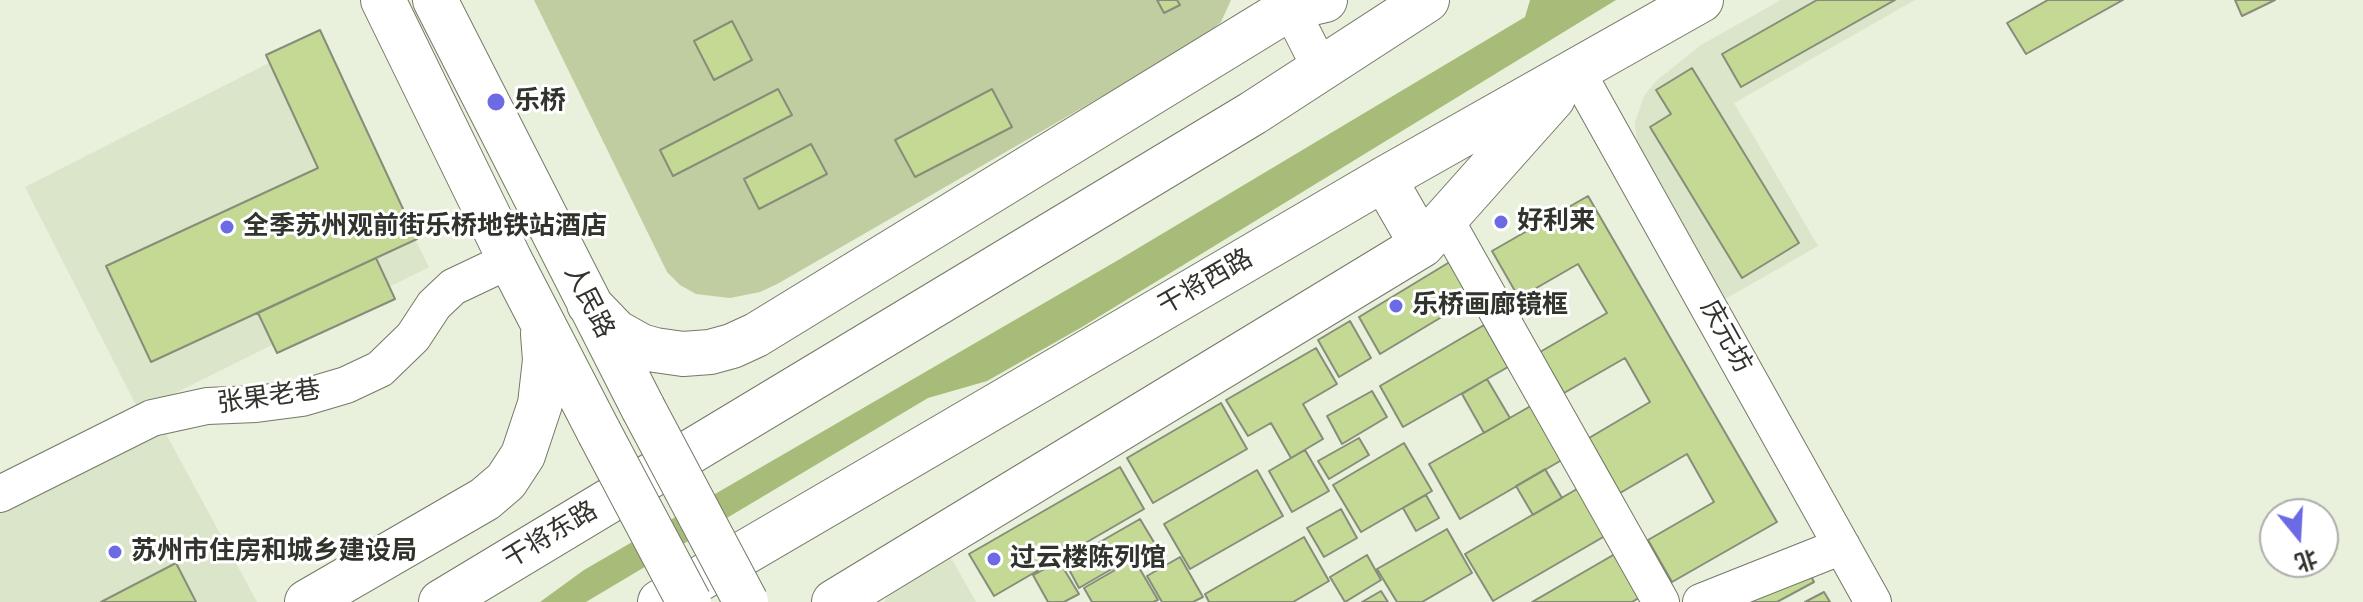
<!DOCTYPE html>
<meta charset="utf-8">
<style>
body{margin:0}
#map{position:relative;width:2363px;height:602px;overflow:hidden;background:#e9f0db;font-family:"Sofia Sans Condensed","Noto Sans SC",sans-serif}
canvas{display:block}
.north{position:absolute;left:2259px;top:498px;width:80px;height:80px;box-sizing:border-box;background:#fff;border:2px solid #adaeab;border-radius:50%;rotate:162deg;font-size:22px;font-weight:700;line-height:32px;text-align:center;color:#31342c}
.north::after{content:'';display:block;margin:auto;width:28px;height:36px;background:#6c6ae4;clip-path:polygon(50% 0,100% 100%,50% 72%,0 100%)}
</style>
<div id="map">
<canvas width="2363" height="602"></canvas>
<div class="north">北</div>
</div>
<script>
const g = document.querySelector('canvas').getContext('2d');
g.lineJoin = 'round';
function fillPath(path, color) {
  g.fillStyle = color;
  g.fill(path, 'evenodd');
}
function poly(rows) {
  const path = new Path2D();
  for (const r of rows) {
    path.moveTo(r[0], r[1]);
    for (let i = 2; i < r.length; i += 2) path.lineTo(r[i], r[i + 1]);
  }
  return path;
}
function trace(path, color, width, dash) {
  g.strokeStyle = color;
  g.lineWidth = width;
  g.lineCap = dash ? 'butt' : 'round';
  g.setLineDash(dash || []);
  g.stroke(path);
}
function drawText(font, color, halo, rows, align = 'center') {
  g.font = font + ' "Sofia Sans Condensed","Noto Sans SC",sans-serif';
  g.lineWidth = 6;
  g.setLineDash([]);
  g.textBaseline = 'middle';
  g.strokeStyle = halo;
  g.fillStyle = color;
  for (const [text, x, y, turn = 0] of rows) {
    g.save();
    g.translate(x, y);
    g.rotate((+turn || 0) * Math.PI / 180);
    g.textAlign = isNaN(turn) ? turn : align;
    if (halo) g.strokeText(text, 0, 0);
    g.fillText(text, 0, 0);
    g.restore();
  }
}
const built = poly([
 [1781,0,1915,0,1734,103,1818,246,1725,299,1648,171,1637,143,1635,122,1644,96,1656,81,1701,45],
 [314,40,429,267,139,411,25,187],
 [159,421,257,602,0,602,0,503],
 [951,558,976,602,884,602,887,597]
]);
const green = poly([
 [534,0,1231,0,1221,22,1203,38,779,283,760,292,730,298,696,294,680,285,667,272]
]);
const water = poly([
 [1530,0,1616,0,1082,327,987,381,928,398,586,602,540,602,584,570,1120,259,1525,17]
]);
const building = poly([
 [1157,0,1177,0,1180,5,1164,13,1157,0],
 [1817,0,1895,0,1741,87,1722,54,1817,0],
 [2048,0,2123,0,2026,54,2007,23,2048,0],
 [2235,0,2275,0,2242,16,2235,0],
 [732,21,752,60,714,80,694,41,732,21],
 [320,30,417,239,151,362,106,266,318,168,266,55,320,30],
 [1692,68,1799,243,1742,278,1650,127,1671,114,1656,90,1692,68],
 [778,89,792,115,673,176,660,150,778,89],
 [992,89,1012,127,915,177,895,140,992,89],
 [811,144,827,174,759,209,744,179,811,144],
 [1588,196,1777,522,1672,582,1648,540,1714,502,1687,454,1620,493,1589,438,1650,402,1625,358,1564,393,1540,352,1607,313,1578,264,1519,298,1492,251,1588,196],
 [376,258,395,299,277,353,258,313,376,258],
 [1453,260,1475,297,1380,354,1359,317,1453,260],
 [1350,321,1371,358,1339,377,1318,340,1350,321],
 [1484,325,1508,367,1403,427,1380,386,1484,325],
 [1316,348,1337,384,1303,404,1323,439,1291,458,1271,423,1248,436,1226,400,1316,348],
 [1487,379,1510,418,1484,433,1462,394,1487,379],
 [1372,391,1387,417,1342,444,1327,416,1372,391],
 [1221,403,1247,449,1153,503,1127,458,1221,403],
 [1536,403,1567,457,1460,519,1429,464,1536,403],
 [1359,438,1369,455,1329,479,1318,461,1359,438],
 [1404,443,1432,491,1361,532,1333,485,1404,443],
 [1305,450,1329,491,1292,512,1269,471,1305,450],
 [1120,467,1144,509,994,596,969,554,1120,467],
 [1545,469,1562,498,1533,515,1516,486,1545,469],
 [1257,470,1283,516,1190,569,1164,524,1257,470],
 [1589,482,1617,529,1493,601,1465,554,1589,482],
 [1426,495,1439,518,1416,531,1403,508,1426,495],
 [1341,509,1357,538,1324,557,1307,528,1341,509],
 [1140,519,1155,544,1079,588,1065,562,1140,519],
 [1447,529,1472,573,1422,602,1397,602,1377,569,1447,529],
 [1304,537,1329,581,1293,602,1209,602,1205,594,1304,537],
 [1627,547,1652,590,1632,602,1532,602,1627,547],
 [1367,555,1381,580,1345,602,1330,577,1367,555],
 [1180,557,1203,597,1193,602,1162,602,1147,576,1180,557],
 [1134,559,1158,600,1153,602,1092,602,1084,588,1134,559],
 [1059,561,1079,594,1064,602,1048,602,1033,575,1059,561],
 [176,563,196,602,101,602,176,563],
 [1805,564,1814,582,1777,602,1735,602,1805,564],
 [1381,591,1388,602,1362,602,1381,591],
 [1824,592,1830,602,1805,602,1824,592]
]);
const minor = poly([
 [1286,0,1321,69],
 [1577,72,1873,602],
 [1445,219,1661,602],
 [0,494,152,418,207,406,256,404,302,398,346,385,380,369,413,337,434,305,453,287,510,260],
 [1701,602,1842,546]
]);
const major = poly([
 [383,0,510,260,599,432],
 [435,0,643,408],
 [1384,179,1422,245],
 [589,304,616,332,641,346,655,350,683,354,710,352,732,346,756,335,1290,8,1325,0],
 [307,602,485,499,506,481,523,455,540,404,545,360,543,334],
 [441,602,1253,113,1427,0],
 [660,602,1384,179,1701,0],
 [834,602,1422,245,1553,98]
]);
const majorBridge = poly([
 [643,408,746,602],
 [599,432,689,602]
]);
const markers = [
 [496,102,10,"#6c6ae4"],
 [1501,222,8,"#6c6ae4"],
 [227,227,8,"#6c6ae4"],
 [1396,306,8,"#6c6ae4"],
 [115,552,8,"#6c6ae4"],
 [994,559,8,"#6c6ae4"]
];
const poiNames = [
 ["乐桥",514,102],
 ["好利来",1517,222],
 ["全季苏州观前街乐桥地铁站酒店",243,227],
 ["乐桥画廊镜框",1412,306],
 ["苏州市住房和城乡建设局",131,552],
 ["过云楼陈列馆",1010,559]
];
const streetNames = [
 ["干将西路",1206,283,-30],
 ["人民路",588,302,63],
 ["庆元坊",1725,337,61],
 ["张果老巷",269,398,-8],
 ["干将东路",551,536,-31]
];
fillPath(built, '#dbe5c9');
fillPath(green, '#bfcda1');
fillPath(water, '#a7bc78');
fillPath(building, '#c3d994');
trace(building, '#878d7a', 2);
trace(minor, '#737967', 38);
trace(major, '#737967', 46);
trace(minor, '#fff', 36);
trace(major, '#fff', 44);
trace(majorBridge, '#737967', 46, []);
trace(majorBridge, '#fff', 44);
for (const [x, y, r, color] of markers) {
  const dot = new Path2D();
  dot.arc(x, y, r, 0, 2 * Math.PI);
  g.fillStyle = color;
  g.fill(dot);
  trace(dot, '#fff', 3);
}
drawText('bold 26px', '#31342c', '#fff', poiNames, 'left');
drawText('26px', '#31342c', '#fff', streetNames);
</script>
